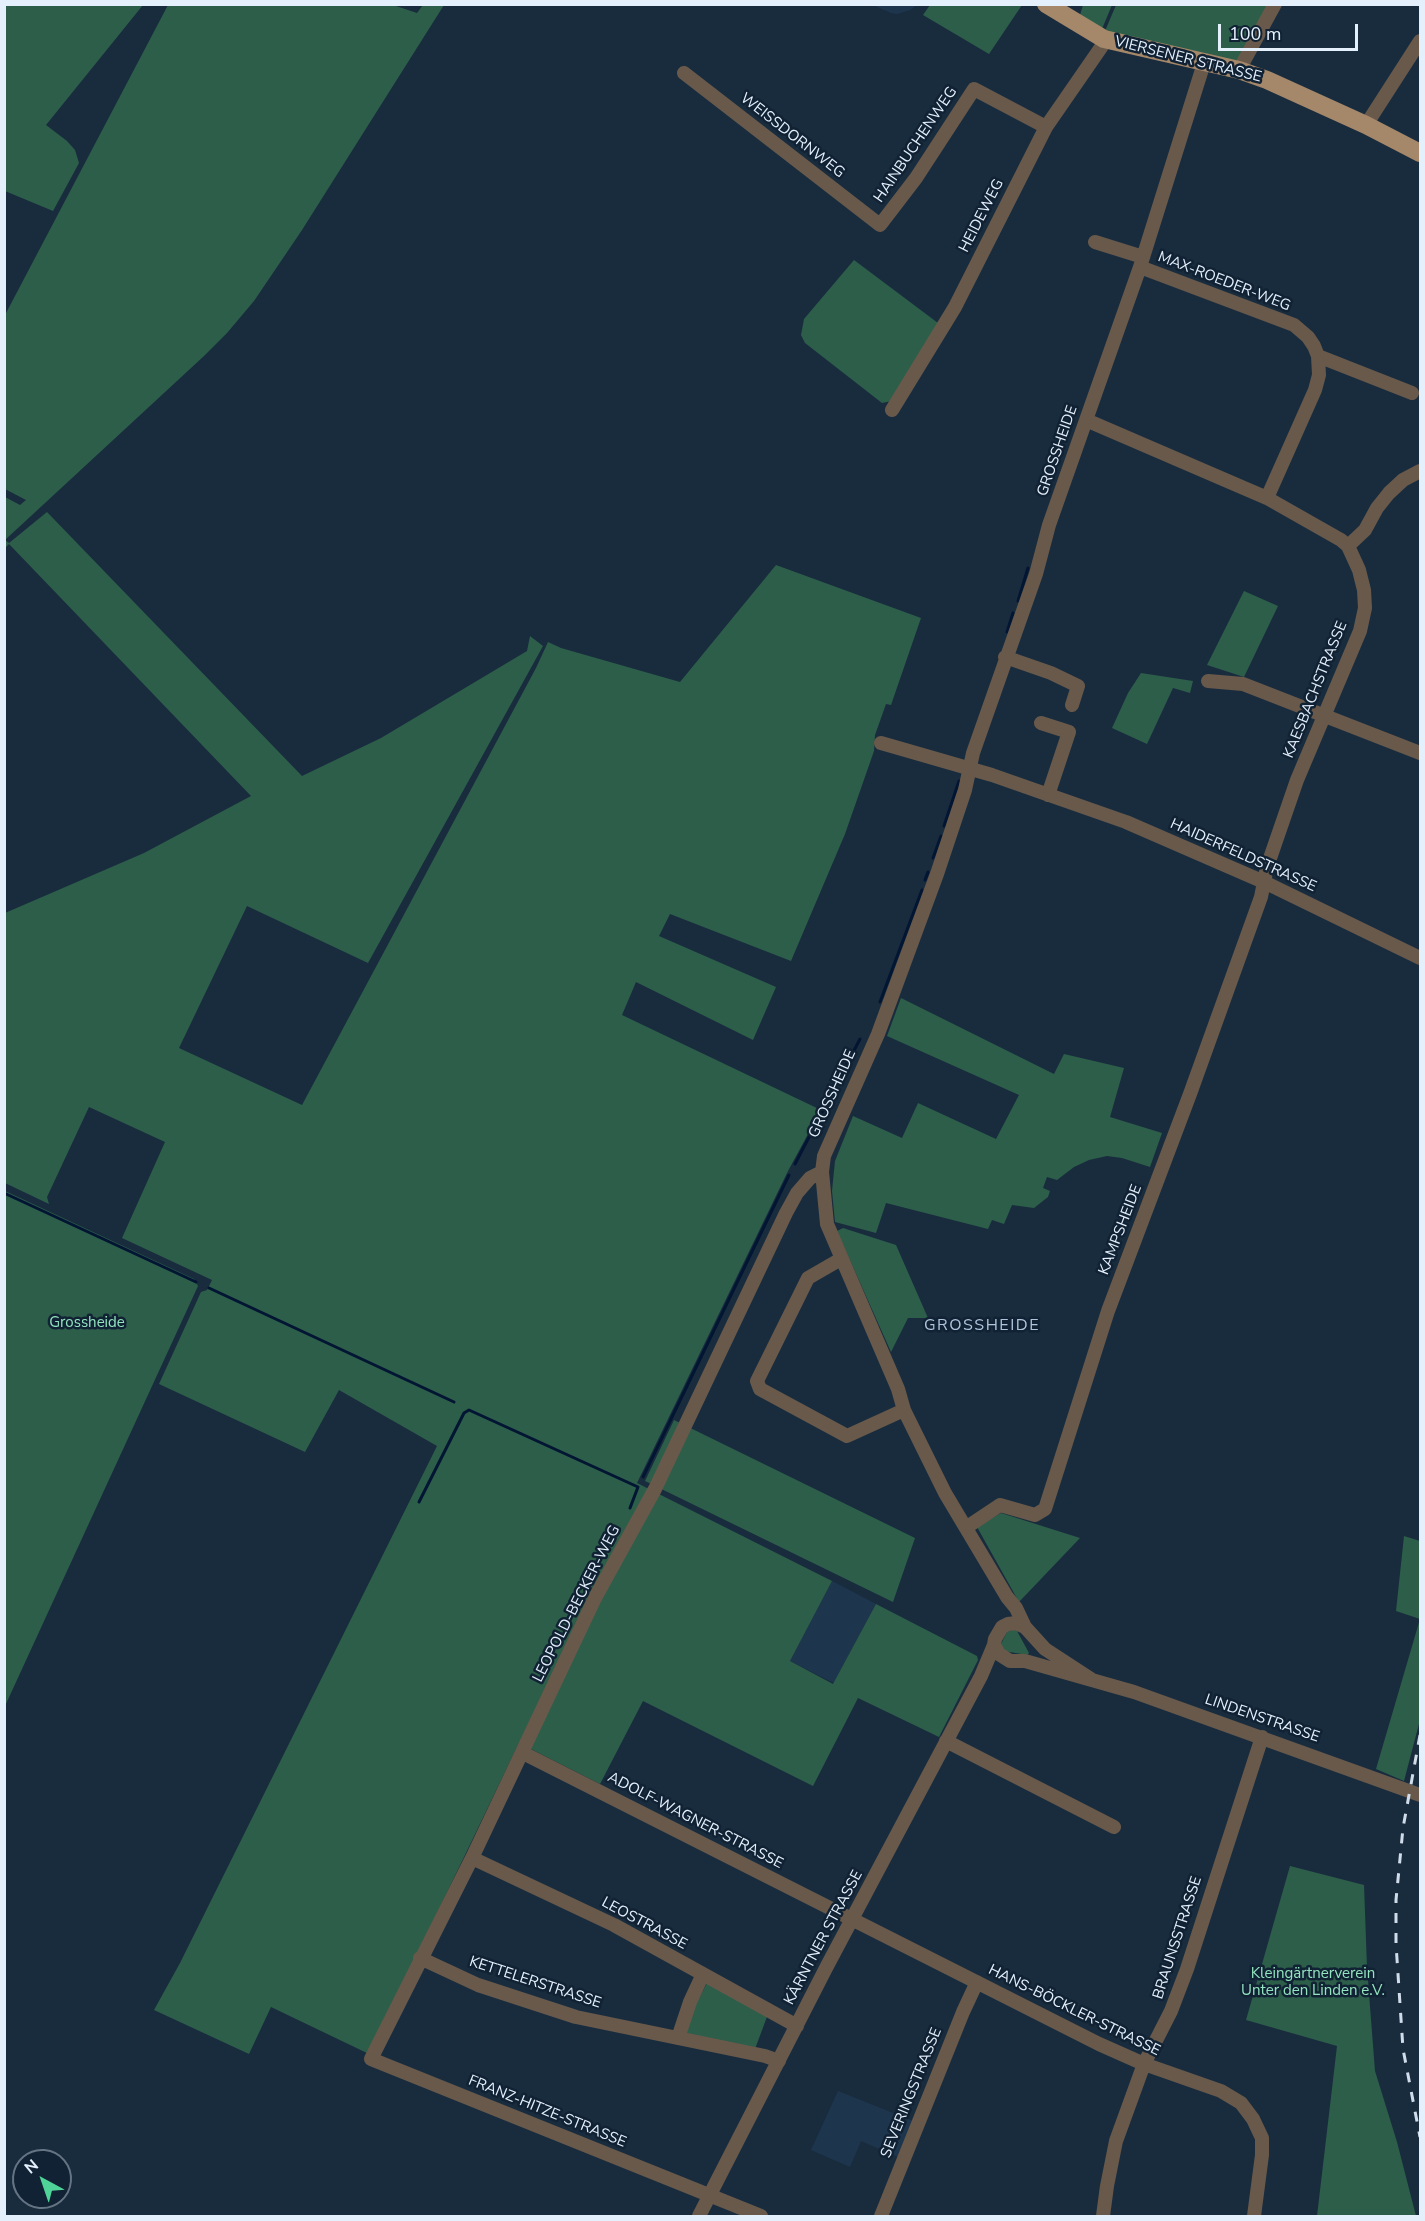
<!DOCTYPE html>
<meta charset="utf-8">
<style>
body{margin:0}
#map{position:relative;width:1425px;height:2221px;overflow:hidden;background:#192c3e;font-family:"Nunito Sans",sans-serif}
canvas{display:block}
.frame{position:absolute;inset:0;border:6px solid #e5f0fd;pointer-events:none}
.north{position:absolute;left:12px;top:2149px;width:60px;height:60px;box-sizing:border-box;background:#102233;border:2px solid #657484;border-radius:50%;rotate:320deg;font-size:16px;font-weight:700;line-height:24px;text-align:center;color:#e5f0fd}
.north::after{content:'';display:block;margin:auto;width:21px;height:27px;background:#50d398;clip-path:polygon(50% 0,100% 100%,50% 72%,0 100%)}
.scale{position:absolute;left:1218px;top:24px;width:140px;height:27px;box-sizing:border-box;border:3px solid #e5f0fd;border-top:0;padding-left:8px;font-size:18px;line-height:21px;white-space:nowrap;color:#e5f0fd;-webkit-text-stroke:4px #102233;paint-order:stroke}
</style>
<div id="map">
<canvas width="1425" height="2221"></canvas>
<div class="frame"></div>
<div class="north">N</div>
<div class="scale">100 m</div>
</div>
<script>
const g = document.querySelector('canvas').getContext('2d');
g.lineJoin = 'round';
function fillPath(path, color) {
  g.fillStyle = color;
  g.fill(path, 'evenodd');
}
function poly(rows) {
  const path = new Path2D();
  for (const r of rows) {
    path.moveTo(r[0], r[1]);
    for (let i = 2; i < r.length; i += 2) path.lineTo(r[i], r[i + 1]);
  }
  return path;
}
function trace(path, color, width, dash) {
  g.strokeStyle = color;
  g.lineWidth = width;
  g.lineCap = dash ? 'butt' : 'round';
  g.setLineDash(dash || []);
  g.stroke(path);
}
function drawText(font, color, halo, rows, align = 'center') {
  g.font = font + ' "Nunito Sans",sans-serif';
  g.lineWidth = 5;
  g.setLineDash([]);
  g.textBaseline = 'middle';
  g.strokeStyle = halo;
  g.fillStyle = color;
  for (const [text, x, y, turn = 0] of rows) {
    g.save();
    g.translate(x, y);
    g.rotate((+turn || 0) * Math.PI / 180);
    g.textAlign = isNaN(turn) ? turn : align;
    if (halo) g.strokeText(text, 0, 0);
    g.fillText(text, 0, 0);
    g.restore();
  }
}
const built = poly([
 [873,5,917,4,917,5,910,10,897,14,891,13],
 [832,1581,876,1604,834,1683,790,1661],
 [838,2091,913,2121,898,2157,861,2141,850,2167,811,2150]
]);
const green = poly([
 [390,4,417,13,423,5,444,5,302,230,254,301,227,333,204,356,5,540,9,543,47,512,302,776,381,738,527,651,530,636,543,646,368,963,247,906,179,1048,302,1105,536,668,548,642,561,648,680,682,776,565,921,618,891,705,886,704,875,735,874,751,845,834,791,961,670,914,659,936,776,987,753,1040,636,982,622,1015,821,1110,788,1171,637,1483,832,1581,790,1661,833,1684,876,1604,977,1656,978,1660,939,1737,858,1698,813,1786,643,1701,600,1784,519,1743,369,2054,271,2007,249,2054,154,2010,180,1963,437,1446,339,1390,305,1452,159,1384,201,1292,207,1290,212,1280,122,1238,165,1142,89,1107,47,1197,49,1204,5,1183,5,913,144,853,251,796,9,544,5,548,5,497,20,505,26,500,5,489,5,315,168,5],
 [4,5,143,5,46,125,67,141,75,150,79,163,53,211,5,191],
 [930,5,930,4,1022,5,989,54,923,15],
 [1083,5,1112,5,1102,29,1080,15],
 [1116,5,1269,5,1237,61,1105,31],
 [854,260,938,323,892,401,882,403,805,343,801,335,804,319],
 [1244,591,1278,606,1244,677,1207,665],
 [1141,673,1193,681,1190,693,1173,688,1147,744,1112,728,1128,693],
 [901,998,1054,1074,1064,1054,1124,1068,1110,1117,1162,1133,1150,1167,1122,1158,1107,1156,1089,1160,1074,1167,1057,1180,1047,1177,1043,1188,1050,1191,1048,1197,1034,1208,1012,1205,1004,1224,992,1220,988,1229,886,1203,876,1233,835,1222,832,1191,835,1161,853,1116,902,1138,918,1103,996,1139,1019,1095,887,1036],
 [5,1191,194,1279,198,1286,5,1706],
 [843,1228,896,1245,928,1318,908,1318,891,1352,837,1231],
 [674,1420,915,1538,893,1602,645,1481],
 [1001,1513,1080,1538,1019,1602,977,1527],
 [1404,1536,1420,1541,1420,1720,1404,1781,1376,1769,1420,1619,1396,1611],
 [1013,1629,1017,1631,1029,1653,1027,1655,1004,1651,1001,1644,1007,1632],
 [1290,1866,1364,1885,1367,1968,1375,2071,1397,2142,1416,2216,1317,2216,1337,2046,1246,2020],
 [707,1983,768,2014,755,2049,685,2035,694,2008]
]);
const stream = poly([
 [1018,601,1028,568],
 [1007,632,1013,613],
 [944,826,959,781],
 [933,858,941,836],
 [925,880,928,872],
 [880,1002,922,890],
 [836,1085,860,1039],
 [795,1164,832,1093],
 [4,1193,196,1282],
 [209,1288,454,1402],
 [643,1477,789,1175],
 [419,1502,464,1413,469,1410,638,1487,630,1508]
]);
const minor = poly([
 [1239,70,1275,4],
 [684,73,880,225,916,178,974,89,1046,127],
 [1366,125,1420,41],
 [1095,242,1143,257],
 [1140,267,1294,325,1308,337,1314,346,1318,356,1319,375,1315,390,1267,498],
 [1318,356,1412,393],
 [892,410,955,307,1046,127,1102,46,1104,39],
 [1348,546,1365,530,1377,508,1389,493,1403,480,1420,471],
 [1005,657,1051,673,1078,686,1072,705],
 [1208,681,1243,684,1420,753],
 [1041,723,1069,732,1048,795],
 [881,743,992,775,1126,822,1264,882,1420,958],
 [841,1259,808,1278,757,1381,760,1389,847,1436,904,1410],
 [967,1527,1000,1505,1035,1515,1045,1509,1108,1311,1190,1094,1261,897,1267,867,1297,780,1360,631,1365,608,1364,590,1359,570,1348,546,1341,540,1267,498,1086,420],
 [1025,1627,1016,1608,1007,1597,945,1493,904,1410,898,1389,827,1224,822,1172,824,1156,878,1034,937,874,965,790,973,753,1036,574,1049,525,1140,267,1204,63],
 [994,1645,999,1654,1010,1661,1025,1661,1134,1692,1420,1795],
 [946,1741,1114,1827],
 [523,1753,1099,2044,1144,2064,1221,2091,1241,2103,1253,2119,1262,2138,1262,2155,1254,2216],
 [472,1858,614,1925,797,2026],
 [420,1958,478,1985,576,2017,765,2056,779,2061],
 [678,2038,690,2002,703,1974],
 [699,2216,826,1968,981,1676,994,1645,995,1639,1002,1627,1008,1624,1016,1623,1025,1627,1045,1649,1091,1679],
 [761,2216,371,2059,472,1858,595,1598,655,1489,786,1213,797,1193,810,1178,822,1172],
 [881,2216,963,2012,977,1982],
 [1103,2216,1107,2186,1116,2141,1144,2064,1171,2011,1187,1969,1262,1737]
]);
const major = poly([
 [1046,4,1104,39,1239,70,1267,80,1366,125,1420,153]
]);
const rail = poly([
 [1420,1735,1403,1828,1396,1900,1396,1944,1403,2049,1420,2137]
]);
const streetNames = [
 ["VIERSENER STRASSE",1188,60,14],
 ["WEISSDORNWEG",792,136,38],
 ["HAINBUCHENWEG",916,145,-56],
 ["HEIDEWEG",982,216,-63],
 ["MAX-ROEDER-WEG",1224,282,21],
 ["GROSSHEIDE",1058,451,-71],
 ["KAESBACHSTRASSE",1316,690,-68],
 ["HAIDERFELDSTRASSE",1243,856,24],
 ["GROSSHEIDE",833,1094,-66],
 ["KAMPSHEIDE",1121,1230,-69],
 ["LEOPOLD-BECKER-WEG",577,1604,-63],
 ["LINDENSTRASSE",1262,1719,19],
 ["ADOLF-WAGNER-STRASSE",695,1821,27],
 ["LEOSTRASSE",644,1924,28],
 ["KÄRNTNER STRASSE",824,1938,-62],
 ["BRAUNSSTRASSE",1178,1938,-72],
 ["KETTELERSTRASSE",535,1983,18],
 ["HANS-BÖCKLER-STRASSE",1074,2011,26],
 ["SEVERINGSTRASSE",912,2093,-68],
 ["FRANZ-HITZE-STRASSE",547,2112,22]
];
const parkNames = [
 ["Grossheide",87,1323],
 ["Kleingärtnerverein",1313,1974],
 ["Unter den Linden e.V.",1313,1991]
];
const neighbourhoodNames = [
 ["GROSSHEIDE",982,1326]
];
fillPath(built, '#1e364d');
fillPath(green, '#2d5e4a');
trace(stream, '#021533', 3);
trace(minor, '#68594b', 14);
trace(major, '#a5876a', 18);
trace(rail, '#d0dce9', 3, [10, 10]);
drawText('15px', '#e5f0fd', '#102233', streetNames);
drawText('15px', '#93e4bf', '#102233', parkNames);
g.letterSpacing = '1.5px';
drawText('16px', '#aec5dc', '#102233', neighbourhoodNames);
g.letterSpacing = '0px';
</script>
